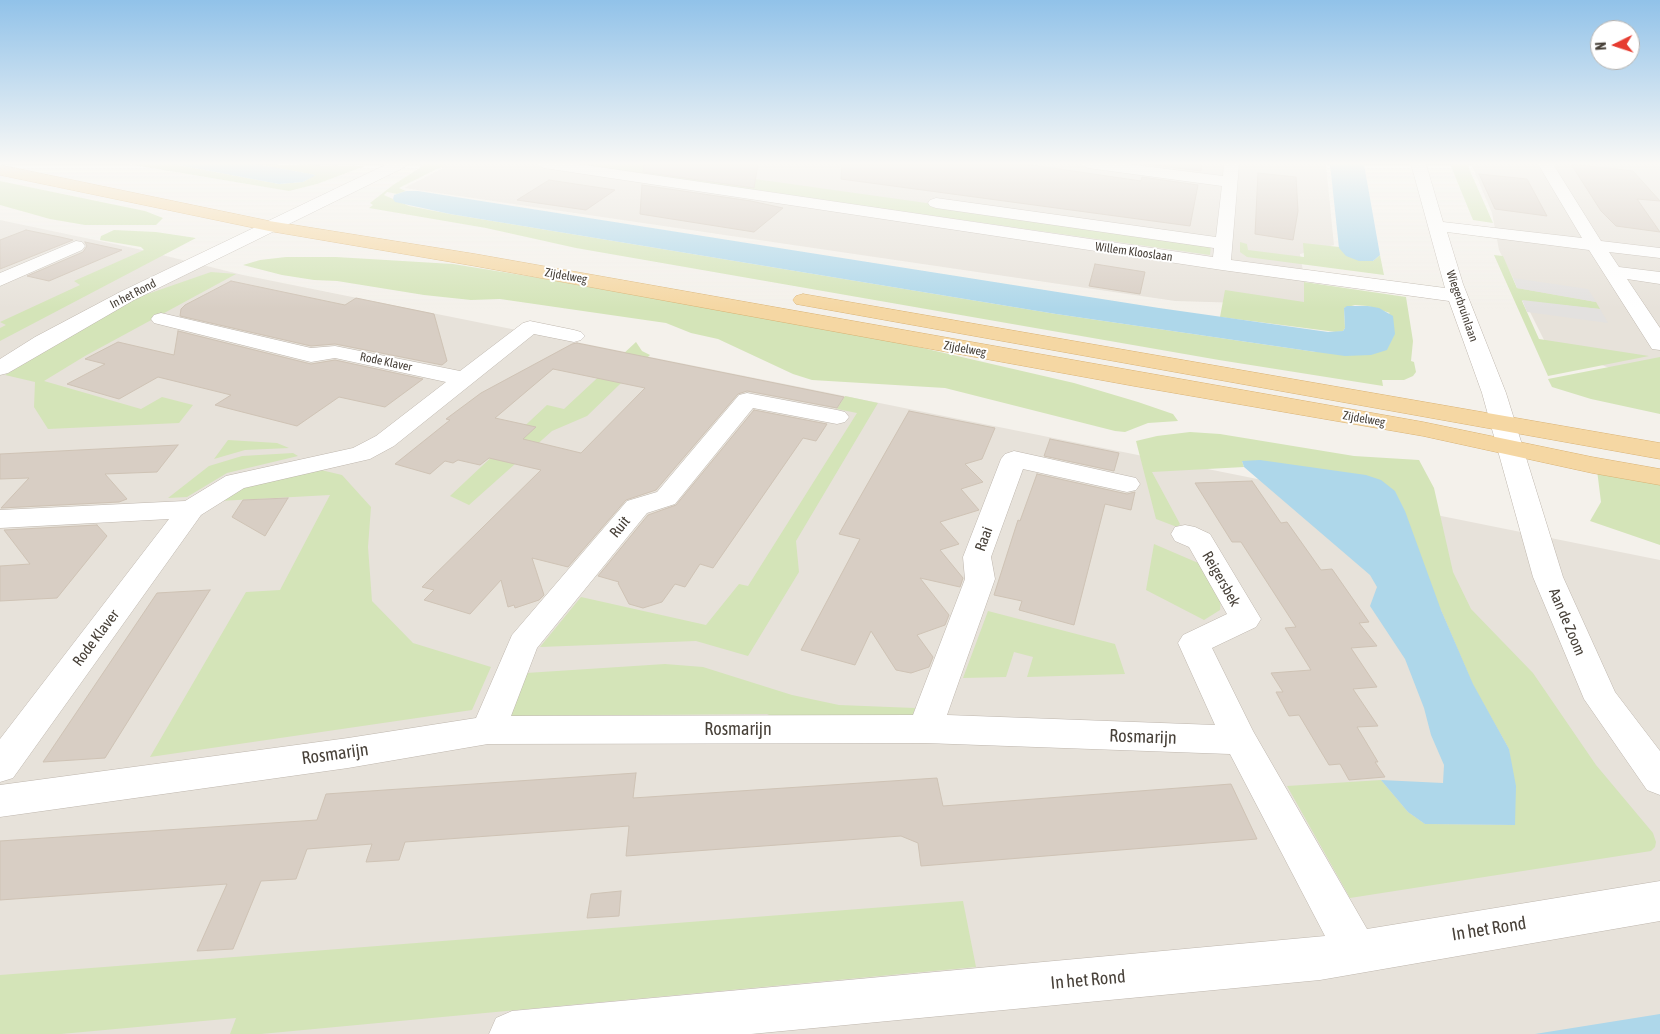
<!DOCTYPE html>
<style>
body{margin:0}
#map{position:relative;width:1660px;height:1034px;overflow:hidden;background:#f4f1eb;font-family:"Asap Condensed",sans-serif}
canvas{display:block}
.north{position:absolute;left:1590px;top:20px;width:50px;height:50px;box-sizing:border-box;background:#fff;border:1px solid #b6b3b0;border-radius:50%;rotate:266deg;font-size:14px;font-weight:700;line-height:20px;text-align:center;color:#484139}
.north::after{content:'';display:block;margin:auto;width:18px;height:22px;background:#e63c30;clip-path:polygon(50% 0,100% 100%,50% 72%,0 100%)}
</style>
<div id="map">
<canvas width="1660" height="1034"></canvas>
<div class="north">N</div>
</div>
<script>
const g = document.querySelector('canvas').getContext('2d');
g.lineJoin = 'round';
function fillPath(path, color) {
  g.fillStyle = color;
  g.fill(path, 'evenodd');
}
function poly(rows) {
  const path = new Path2D();
  for (const r of rows) {
    path.moveTo(r[0], r[1]);
    for (let i = 2; i < r.length; i += 2) path.lineTo(r[i], r[i + 1]);
  }
  return path;
}
function trace(path, color, width, dash) {
  g.strokeStyle = color;
  g.lineWidth = width;
  g.lineCap = dash ? 'butt' : 'round';
  g.setLineDash(dash || []);
  g.stroke(path);
}
function drawText(font, color, halo, rows, align = 'center') {
  g.font = font + ' "Asap Condensed",sans-serif';
  g.lineWidth = 4;
  g.setLineDash([]);
  g.textBaseline = 'middle';
  g.strokeStyle = halo;
  g.fillStyle = color;
  for (const [text, x, y, turn = 0] of rows) {
    g.save();
    g.translate(x, y);
    g.rotate((+turn || 0) * Math.PI / 180);
    g.textAlign = isNaN(turn) ? turn : align;
    if (halo) g.strokeText(text, 0, 0);
    g.fillText(text, 0, 0);
    g.restore();
  }
}
const residential = poly([
 [396,164,1326,164,1334,245,1300,254,1309,305,1175,301,404,188,443,168],
 [1471,164,1660,164,1660,387,1546,344,1499,250,1492,213],
 [0,220,138,249,243,275,1660,560,1660,1034,0,1034]
]);
const green = poly([
 [128,164,173,164,279,184,303,182,315,175,257,164,365,166,317,184,289,191],
 [426,164,447,164,399,188,406,191,397,194,387,192,384,195,409,206,450,214,1056,314,1316,352,1390,313,1368,306,1355,305,1344,308,1345,328,1343,331,1336,332,1220,317,1225,290,1304,302,1304,282,1406,297,1413,341,1411,361,1414,362,1416,372,1413,376,1404,380,1382,380,1383,386,1219,360,576,248,486,228,369,208,373,205,370,203,393,185],
 [566,164,648,164,1205,242,1211,245,1210,255],
 [1450,164,1467,164,1493,223,1473,220],
 [0,181,145,211,163,218,156,225,85,225,50,219,0,205],
 [114,230,156,232,196,238,0,341,0,328,6,325,0,322,80,285,74,281,144,250,141,247,100,240,101,236],
 [1240,242,1247,244,1248,250,1304,257,1303,243,1339,247,1373,261,1380,255,1384,275,1247,257,1240,252],
 [1494,255,1503,256,1517,288,1596,302,1600,309,1522,301,1539,339,1649,356,1548,376],
 [286,257,336,257,453,264,676,300,914,346,1074,383,1138,402,1173,414,1178,421,1148,423,1125,432,1115,431,945,388,812,380,793,374,718,339,691,333,666,323,500,299,471,300,424,295,337,281,314,280,282,275,243,265,260,260],
 [211,272,236,274,85,356,44,381,141,409,162,397,193,405,179,423,48,429,34,407,35,382,5,375,136,298],
 [636,342,642,351,650,355,587,416,552,431,469,505,450,496,547,405,564,409],
 [1660,357,1660,414,1591,399,1552,387,1548,379],
 [845,396,878,403,796,541,799,572,748,656,696,641,540,647,581,597,706,625,739,584,748,586,857,413,837,409],
 [1190,432,1220,434,1354,456,1419,460,1434,488,1453,572,1471,609,1533,673,1596,765,1653,833,1656,842,1655,847,1651,851,1350,898,1287,786,1381,780,1408,812,1425,824,1515,825,1509,749,1473,685,1441,610,1242,461,1244,467,1152,472,1180,524,1177,527,1156,519,1136,441,1157,436],
 [228,440,277,443,289,448,245,450,214,459],
 [293,453,298,456,227,473,187,497,168,498,209,466,242,456],
 [1596,462,1660,469,1660,545,1590,521,1601,502],
 [321,470,342,475,371,507,368,547,372,601,413,643,491,667,472,710,150,757,246,592,280,590,330,495,219,501,241,488],
 [1154,544,1203,565,1221,597,1220,610,1204,620,1146,590],
 [988,611,1115,644,1125,674,1027,677,1033,657,1014,652,1006,677,963,678],
 [665,664,703,667,792,695,839,705,915,708,912,719,776,718,767,714,509,716,526,673],
 [963,901,976,967,261,1034,230,1034,236,1018,61,1034,0,1034,0,975]
]);
const parking = poly([
 [1513,278,1588,289,1596,302,1517,288],
 [1522,300,1600,309,1608,323,1527,312]
]);
const water = poly([
 [173,164,257,164,316,175,303,182,279,184],
 [1330,164,1364,164,1380,255,1373,261,1359,261,1346,256,1339,248],
 [406,191,418,191,1159,308,1328,332,1343,331,1345,328,1344,308,1347,306,1368,306,1379,308,1393,316,1395,334,1387,350,1371,355,1345,356,1316,352,1056,314,450,214,395,202,393,199,394,195],
 [1260,460,1366,475,1381,480,1395,491,1405,511,1441,610,1473,684,1509,749,1516,786,1515,825,1425,824,1408,812,1381,780,1443,783,1444,765,1431,735,1424,708,1405,659,1370,606,1377,587,1370,575,1244,467,1242,461],
 [1660,1014,1660,1034,1535,1034]
]);
const building = poly([
 [644,164,758,164,754,188,643,172,644,164],
 [842,164,1025,164,1141,181,1142,177,1198,185,1190,226,841,179,842,164],
 [1145,164,1202,164,1201,171,1145,164],
 [1571,164,1633,171,1660,201,1637,199,1660,232,1616,226,1601,211,1571,164],
 [1258,173,1296,177,1298,211,1293,240,1255,234,1258,173],
 [1479,174,1527,179,1547,216,1495,209,1479,174],
 [549,180,615,190,586,210,517,200,549,180],
 [642,185,751,201,783,208,754,232,640,214,642,185],
 [26,230,60,237,73,240,0,269,0,240,26,230],
 [85,242,122,250,49,281,27,276,83,252,87,246,85,242],
 [1095,264,1145,272,1140,294,1089,286,1095,264],
 [231,281,345,305,356,298,434,314,447,361,442,365,335,344,311,346,180,316,181,309,185,305,231,281],
 [178,331,311,364,335,360,423,379,385,407,339,397,297,426,215,405,231,395,158,377,119,399,67,384,105,364,85,359,118,342,174,355,178,331],
 [577,343,844,397,837,408,747,391,738,394,656,490,626,500,568,567,532,558,544,595,539,600,515,608,514,605,508,607,501,580,470,614,424,600,434,590,422,587,541,470,489,458,480,465,458,460,453,463,445,461,430,474,395,464,450,420,446,419,481,393,572,344,577,343],
 [553,369,645,388,581,453,523,439,536,427,495,418,553,369],
 [754,410,827,424,816,441,803,438,713,568,700,564,685,587,675,584,662,602,643,608,629,604,618,583,619,582,598,576,648,515,676,505,754,410],
 [909,411,995,428,982,459,965,464,983,482,961,489,979,510,940,522,959,544,940,550,963,578,960,587,920,578,949,615,945,625,917,635,933,657,929,667,911,673,896,670,871,631,855,665,801,650,860,539,839,534,909,411],
 [1050,439,1119,453,1114,471,1044,456,1050,439],
 [178,445,157,472,105,474,127,499,119,502,1,508,29,478,0,479,0,454,178,445],
 [1037,474,1127,494,1135,492,1131,510,1105,504,1074,625,1019,610,1022,601,994,595,1018,520,1020,521,1037,474],
 [1252,481,1281,523,1287,522,1321,570,1332,569,1369,622,1359,623,1377,646,1351,648,1377,687,1353,689,1378,726,1357,727,1378,762,1375,762,1385,777,1349,780,1340,764,1329,765,1299,715,1289,716,1276,692,1283,692,1271,673,1311,670,1285,628,1296,627,1241,542,1232,542,1195,483,1252,481],
 [288,498,265,536,232,517,243,500,288,498],
 [97,525,107,536,57,598,0,601,0,566,30,564,4,530,97,525],
 [210,590,105,758,43,762,157,593,210,590],
 [636,773,633,798,937,778,943,806,1231,784,1257,839,921,866,918,843,901,836,626,856,629,826,405,842,399,860,366,862,372,844,307,849,296,879,261,881,233,949,197,951,227,884,0,900,0,841,317,820,326,794,636,773],
 [621,891,619,916,587,918,591,894,621,891]
]);
const minor = poly([
 [387,164,407,164,405,167,134,300,8,373,0,375,0,359,35,337,120,292,387,164],
 [537,164,578,164,1213,257,1214,248,936,208,930,206,928,203,930,200,936,198,1216,237,1222,186,1088,168,1081,164,1127,164,1223,176,1224,164,1239,164,1231,260,1445,288,1411,164,1426,164,1443,222,1582,238,1538,164,1553,164,1601,241,1660,248,1660,258,1609,252,1619,267,1660,272,1660,284,1627,279,1660,328,1660,350,1652,349,1589,250,1447,232,1463,284,1506,393,1563,577,1615,692,1660,751,1660,795,1647,790,1584,699,1533,577,1482,393,1449,301,1222,270,544,168,537,164],
 [76,241,82,242,85,246,82,250,0,286,0,273,76,241],
 [161,313,311,348,335,346,460,371,523,323,530,321,574,330,581,332,585,336,581,340,574,342,534,334,394,446,370,459,244,488,201,515,13,778,0,782,0,739,169,519,0,528,0,510,185,501,226,476,353,448,376,436,446,382,335,358,311,362,154,323,151,319,154,315,161,313],
 [747,393,837,410,845,412,849,417,845,422,837,424,753,408,675,504,647,513,537,648,511,716,913,715,965,579,963,557,1001,459,1005,454,1014,451,1136,478,1140,484,1136,490,1127,492,1023,469,991,557,995,579,947,715,1215,725,1178,643,1183,635,1227,614,1189,547,1175,541,1171,534,1175,527,1185,525,1195,527,1210,534,1261,619,1256,627,1212,648,1253,731,1367,929,1660,881,1660,921,1320,980,751,1034,489,1034,496,1018,512,1011,1325,936,1230,754,925,743,488,744,348,768,0,817,0,785,348,738,476,718,512,635,627,501,657,492,739,395,747,393]
]);
const major = poly([
 [0,165,269,221,475,254,1423,422,1592,457,1660,469,1660,485,1592,473,1423,436,1134,386,475,266,269,231,0,175,0,165],
 [803,294,1660,443,1660,459,796,304,793,300,796,296,803,294]
]);
const farStreetnames = [
 ["Willem Klooslaan",1134,252,8],
 ["Zijdelweg",566,276,10],
 ["In het Rond",133,294,-27],
 ["Wiegerbruinlaan",1462,306,71],
 ["Zijdelweg",965,349,10],
 ["Rode Klaver",386,362,12],
 ["Zijdelweg",1364,419,10]
];
const streetNames = [
 ["Ruit",620,527,-50],
 ["Raai",984,539,-70],
 ["Reigersbek",1221,579,60],
 ["Aan de Zoom",1567,622,67],
 ["Rode Klaver",96,638,-53]
];
const nearStreetnames = [
 ["Rosmarijn",738,729],
 ["Rosmarijn",1143,737,2],
 ["Rosmarijn",335,754,-8],
 ["In het Rond",1489,929,-9],
 ["In het Rond",1088,980,-5]
];
fillPath(residential, '#e7e2da');
fillPath(green, '#d4e4b8');
fillPath(parking, '#e3e1df');
fillPath(water, '#aed7ea');
fillPath(building, '#d8cec4');
trace(building, '#cfc3b5', 1);
trace(minor, '#bfb7ae', 1);
trace(major, '#d9b274', 1);
fillPath(minor, '#fff');
fillPath(major, '#f5d7a3');
const sky = g.createLinearGradient(0, 0, 0, 309);
sky.addColorStop(0, '#91c2e9');
sky.addColorStop(0.53, '#faf9f6');
sky.addColorStop(1, '#faf9f600');
g.fillStyle = sky;
g.fillRect(0, 0, 1660, 309);
drawText('12px', '#484139', '#fff', farStreetnames);
drawText('15px', '#484139', '#fff', streetNames);
drawText('18px', '#484139', '#fff', nearStreetnames);
</script>
